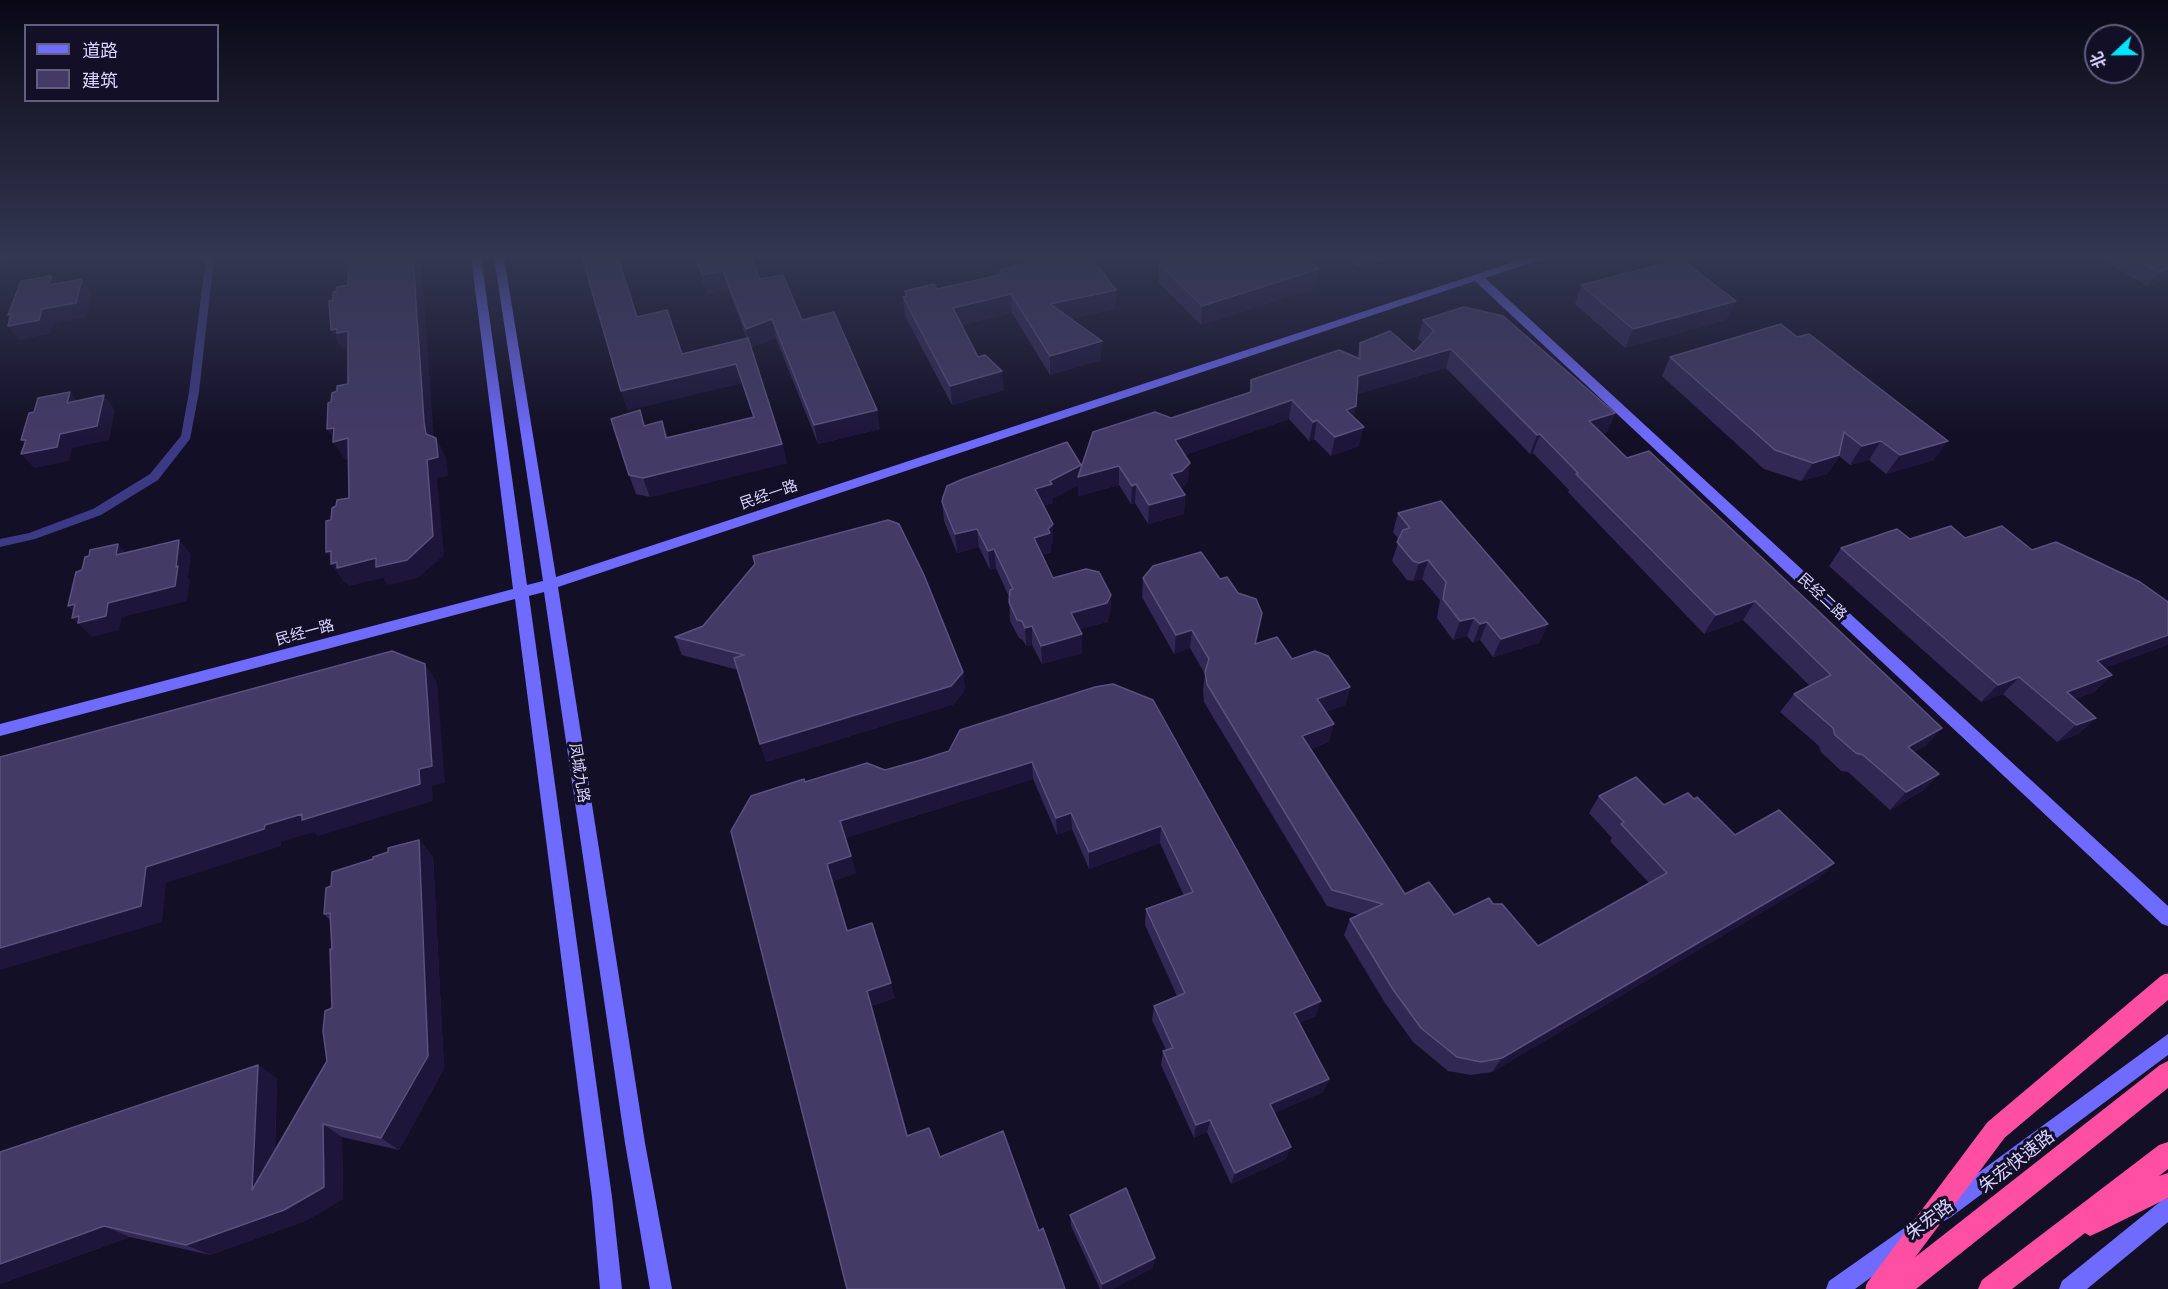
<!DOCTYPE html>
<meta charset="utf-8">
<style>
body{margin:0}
#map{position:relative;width:2168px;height:1289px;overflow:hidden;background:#130f26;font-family:Figtree,"Noto Sans SC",sans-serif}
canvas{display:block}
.legend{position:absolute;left:24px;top:24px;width:195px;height:78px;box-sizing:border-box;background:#130f26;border:2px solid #625e7d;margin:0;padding:8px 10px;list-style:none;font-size:18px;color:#d9d4ff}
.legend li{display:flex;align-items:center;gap:12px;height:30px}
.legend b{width:30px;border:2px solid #625e7d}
.north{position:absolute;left:2084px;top:24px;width:60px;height:60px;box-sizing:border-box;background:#130f26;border:2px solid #625e7d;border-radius:50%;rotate:248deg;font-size:16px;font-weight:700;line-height:24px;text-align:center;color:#d9d4ff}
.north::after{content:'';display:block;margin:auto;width:21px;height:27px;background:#00e5ff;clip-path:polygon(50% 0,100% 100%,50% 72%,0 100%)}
</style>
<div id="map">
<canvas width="2168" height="1289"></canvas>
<ul class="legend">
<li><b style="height:8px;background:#6f6bff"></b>道路</li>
<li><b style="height:16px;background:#433a66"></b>建筑</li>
</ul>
<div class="north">北</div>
</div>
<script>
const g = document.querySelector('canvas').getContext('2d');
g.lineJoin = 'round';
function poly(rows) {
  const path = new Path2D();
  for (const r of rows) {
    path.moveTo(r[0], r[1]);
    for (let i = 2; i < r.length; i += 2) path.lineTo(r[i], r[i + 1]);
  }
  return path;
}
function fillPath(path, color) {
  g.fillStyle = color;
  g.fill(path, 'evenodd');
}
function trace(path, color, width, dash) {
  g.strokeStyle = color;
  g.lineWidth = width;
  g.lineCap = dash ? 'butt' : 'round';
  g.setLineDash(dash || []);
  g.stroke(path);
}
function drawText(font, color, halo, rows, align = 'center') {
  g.font = font + ' Figtree,"Noto Sans SC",sans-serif';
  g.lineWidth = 6;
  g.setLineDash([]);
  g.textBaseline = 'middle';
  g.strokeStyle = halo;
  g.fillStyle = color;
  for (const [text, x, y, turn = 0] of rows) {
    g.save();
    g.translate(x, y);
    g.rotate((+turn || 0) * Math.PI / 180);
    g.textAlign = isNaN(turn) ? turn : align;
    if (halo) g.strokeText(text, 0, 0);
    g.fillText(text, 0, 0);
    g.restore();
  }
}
const lane = poly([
 [206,257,214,257,199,392,190,439,158,480,101,515,35,539,0,547,0,539,29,533,93,509,150,474,181,436,189,392,206,257]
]);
const secondary = poly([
 [471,257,481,257,527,585,543,581,494,257,504,257,556,577,1529,257,1543,257,1542,259,1485,278,2168,906,2168,926,2162,924,1475,281,558,587,645,1143,672,1289,650,1289,625,1143,544,592,529,596,612,1197,622,1289,600,1289,592,1197,515,599,0,736,0,724,513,589,471,257],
 [2168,1034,2168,1055,1951,1217,1944,1221,1937,1217,1933,1210,1937,1203,2168,1034],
 [2168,1198,2168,1222,2087,1289,2059,1289,2062,1281,2161,1201,2168,1198],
 [1910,1224,1918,1227,1921,1235,1918,1243,1855,1289,1826,1289,1829,1281,1910,1224]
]);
const highway = poly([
 [2168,1061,2168,1088,1916,1289,1882,1289,1886,1280,2160,1065,2168,1061],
 [2168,1142,2168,1169,2159,1176,2168,1173,2168,1198,2099,1232,2090,1236,2085,1233,2012,1289,1978,1289,1982,1280,2159,1145,2168,1142]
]);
const highwayBridge = poly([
 [1877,1289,1996,1130,2168,985]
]);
const wall = poly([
 [618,257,637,316,682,354,747,339,728,289,707,294,695,257,751,257,760,279,802,320,880,429,818,444,776,338,751,347,782,444,787,463,650,497,636,494,629,475,645,426,662,421,668,438,753,417,742,383,628,410,621,391],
 [1347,257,1387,257,1387,260,1357,267],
 [2096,257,2168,257,2168,280,2147,286],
 [1159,264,1213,264,1316,288,1201,325,1158,282],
 [1000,270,1116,290,1115,309,1070,319,1101,360,1050,375,1012,313,962,325,978,357,1004,390,952,405,905,316,903,297,906,297,905,291,937,289,1000,275],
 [1581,285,1736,301,1726,320,1625,348,1575,304],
 [1423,320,1615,413,1607,432,1602,434,1627,458,1942,728,1925,746,1914,752,1939,774,1922,791,1890,810,1848,772,1841,771,1821,752,1819,746,1780,712,1794,694,1810,686,1743,620,1704,634,1568,492,1569,490,1533,453,1530,454,1446,368,1357,394,1354,417,1359,446,1331,456,1314,439,1309,441,1289,419,1185,455,1188,481,1181,489,1185,495,1184,514,1148,524,1135,503,1131,504,1119,485,1078,496,1078,485,1052,499,1053,503,1043,506,1053,542,1051,545,1051,552,1042,555,1053,578,1111,595,1110,614,1107,622,1080,629,1082,634,1082,653,1042,664,1032,645,1026,646,1023,640,1019,638,1010,621,1009,597,996,568,990,570,979,547,957,553,944,521,942,502,1081,465,1081,469,1171,418,1250,392,1251,380,1357,358,1360,343,1414,352,1423,343,1418,339],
 [1670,357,1934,460,1886,474,1869,460,1850,465,1839,456,1827,474,1801,481,1764,469,1662,376],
 [1398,513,1548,624,1539,643,1493,657,1480,640,1473,643,1467,636,1453,640,1437,618,1440,600,1422,579,1413,581,1407,580,1392,561,1399,540,1393,532],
 [1965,538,2032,550,2105,668,2112,675,2094,692,2075,699,2096,718,2078,734,2057,742,2003,694,1981,702,1829,566,1841,548,1910,539],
 [1143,578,1256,643,1292,659,1350,687,1345,705,1326,712,1329,742,1310,749,1405,894,1454,915,1493,904,1538,946,1649,883,1610,841,1612,838,1589,813,1599,796,1664,805,1735,835,1834,863,1818,879,1492,1072,1471,1075,1448,1071,1413,1042,1385,1003,1344,935,1350,919,1359,915,1327,906,1204,702,1203,690,1205,674,1190,648,1174,654,1142,597],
 [675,637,963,672,965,690,954,704,766,762,738,670,682,655],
 [1095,687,1316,1016,1299,1023,1329,1079,1323,1092,1274,1113,1286,1159,1231,1184,1207,1132,1194,1138,1161,1065,1163,1051,1166,1050,1152,1020,1154,1006,1177,996,1145,925,1146,909,1184,896,1160,843,1089,869,1072,829,1057,835,1033,779,845,838,856,873,833,881,848,931,895,998,872,1006,908,1136,940,1157,1039,1231,1065,1289,847,1289,805,782,885,770,921,760,949,751],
 [419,840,433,857,444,1069,399,1150,342,1137,343,1199,305,1221,210,1255,130,1237,0,1284,258,1065,277,1079,275,1151,327,1061,332,1008,332,949,331,921,324,914,331,886,373,859],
 [1070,1215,1153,1268,1112,1289,1100,1289,1071,1226]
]);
const shadedWall = poly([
 [0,257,13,257,11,264,0,266],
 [339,257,354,257,358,263,346,266,344,262,342,263],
 [413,257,421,257,434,440,426,434,424,422],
 [1360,257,1387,257,1387,260,1357,267],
 [1319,269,1316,288,1201,325,1202,306],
 [2168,269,2168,280,2147,286,2158,272],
 [723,271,728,289,707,294,702,275],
 [51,276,62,290,49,285],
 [82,279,92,293,86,317,53,324,50,334,19,340,8,326,16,324,8,315,42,309],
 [1116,290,1115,309,1051,323,1050,304],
 [1011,294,1012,313,954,327,953,308],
 [1736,301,1726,320,1625,348,1633,329],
 [772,319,776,338,750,348,746,329],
 [337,329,348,331,358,350,347,352,345,348,342,349,331,330],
 [1102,341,1101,360,1050,375,1050,356],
 [1451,349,1446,368,1354,395,1358,376],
 [736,364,742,383,628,410,621,391],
 [1002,371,1004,390,952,405,950,386],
 [70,392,81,406,67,403],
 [104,395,115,410,109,440,72,448,69,461,34,468,21,454,31,452,21,440,60,434],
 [1292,400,1289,419,1174,459,1175,440],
 [1356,406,1352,425,1346,410],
 [877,410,880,429,818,444,814,425],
 [1615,413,1607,432,1581,440,1589,421],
 [1317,420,1314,439,1309,441,1313,422],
 [1364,427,1359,446,1331,456,1335,437],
 [334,428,348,438,360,457,345,460,333,442,335,441,327,429],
 [1540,434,1533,453,1530,454,1537,435],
 [436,438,446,457,448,476,437,478,444,555,418,578,388,585,383,578,349,586,346,582,344,582,331,564,334,563,326,552,427,460],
 [1881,441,1869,460,1850,465,1862,446],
 [1948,441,1934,460,1886,474,1900,455],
 [782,444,787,463,650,497,643,478],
 [1839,455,1827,474,1801,481,1813,463],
 [1190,463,1188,481,1180,490,1171,474],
 [1081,465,1081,476,1119,466,1119,485,1078,496,1078,485,1052,499,1053,503,1035,508,1035,489],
 [1136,484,1135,503,1131,504,1132,486],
 [1185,495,1184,514,1148,524,1149,505],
 [1053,524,1053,542,1051,545,1051,552,1034,557,1034,538,1048,529],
 [977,529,979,547,957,553,955,534],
 [179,540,191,554,188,578,190,580,187,601,122,617,119,630,92,637,72,618,78,616,68,606,75,604,108,603,176,567],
 [118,544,130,558,116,555],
 [994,549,996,568,990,570,988,551],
 [1428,560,1422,579,1413,581,1419,563],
 [1111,595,1110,614,1107,622,1071,632,1071,613],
 [1755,601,1743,620,1704,634,1716,615],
 [1474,618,1467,636,1453,640,1460,621],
 [1487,622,1480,640,1473,643,1480,624],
 [1548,624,1539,643,1493,657,1501,639],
 [1032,626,1032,645,1026,646,1025,628],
 [1192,630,1190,648,1174,654,1176,635],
 [1082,634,1082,653,1042,664,1041,646],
 [2168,635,2168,645,2079,678,2097,661],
 [425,664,437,682,445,783,432,786,433,801,318,836,314,832,281,842,281,846,166,883,162,922,0,970,0,948,146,867,419,769],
 [963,672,965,690,954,704,766,762,760,744],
 [2112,675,2094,692,2054,707,2067,692],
 [2019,677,2003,694,1981,702,1998,685],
 [1350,687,1345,705,1313,717,1317,699],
 [2096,718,2078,734,2057,742,2076,725],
 [1334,724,1329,742,1297,753,1302,736],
 [1942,728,1925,746,1892,764,1908,747],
 [1032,762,1033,779,845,838,840,821],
 [1939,774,1922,791,1890,810,1906,792],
 [1071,813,1072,829,1057,835,1056,818],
 [1161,826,1160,843,1089,869,1089,852],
 [419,840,433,857,444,1069,399,1150,381,1138],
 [851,856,856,873,833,881,852,947,827,864],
 [1834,863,1818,879,1492,1072,1502,1058],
 [891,983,895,998,872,1006,911,1149,907,1136,867,991],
 [1321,1001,1316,1016,1289,1027,1294,1013],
 [258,1065,277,1079,273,1202,252,1190],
 [1329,1079,1323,1092,1265,1117,1270,1104],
 [1210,1120,1207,1132,1194,1138,1196,1125],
 [323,1124,342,1137,343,1199,305,1221,210,1255,186,1245,284,1210],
 [1291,1147,1286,1159,1231,1184,1235,1173],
 [104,1226,130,1237,0,1284,0,1264],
 [1155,1258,1153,1268,1112,1289,1102,1289,1102,1284]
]);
const building = poly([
 [348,257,413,257,424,422,426,434,436,438,438,457,427,460,433,536,407,560,376,567,376,558,337,568,337,562,331,564,331,551,326,552,326,521,331,520,332,508,336,506,337,500,349,498,348,438,333,442,334,428,327,429,328,403,331,402,332,393,337,391,337,386,348,384,348,331,337,333,337,329,331,330,329,301,333,300,333,292,337,291,337,287,348,285,348,257],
 [582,257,618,257,637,317,667,310,682,354,748,338,782,444,643,478,629,475,611,419,640,410,644,426,662,421,666,438,754,417,736,364,621,391,582,257],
 [696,257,751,257,760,279,783,275,802,320,834,312,877,410,814,425,772,319,746,329,723,271,702,275,696,257],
 [1054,257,1091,257,1116,290,1050,304,1102,341,1050,356,1011,294,953,308,978,357,985,355,1002,371,950,386,903,297,907,296,905,291,934,284,937,289,1003,274,1000,270,1054,257],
 [1183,257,1206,257,1213,264,1237,257,1305,257,1319,269,1202,306,1159,264,1183,257],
 [2131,257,2168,257,2168,269,2158,272,2131,257],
 [1681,259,1736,301,1633,329,1581,285,1681,259],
 [51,276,49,285,82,279,76,303,42,309,39,320,8,326,11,314,8,315,21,281,51,276],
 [1464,307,1503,316,1615,413,1589,421,1627,458,1649,451,1942,728,1908,747,1939,774,1906,792,1863,755,1856,753,1835,735,1833,728,1794,694,1831,675,1755,601,1716,615,1576,474,1578,473,1540,434,1537,435,1451,349,1358,376,1356,406,1346,410,1364,427,1335,437,1317,420,1313,422,1292,400,1175,440,1190,463,1182,471,1171,474,1185,495,1149,505,1136,484,1132,486,1119,466,1078,477,1093,432,1155,412,1171,418,1251,392,1251,380,1339,350,1360,359,1360,343,1390,331,1414,352,1434,331,1423,320,1464,307],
 [1781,324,1797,337,1809,334,1948,441,1900,455,1881,441,1862,446,1844,432,1839,455,1813,463,1775,450,1670,357,1781,324],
 [70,392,67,403,104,395,97,426,60,434,57,447,21,454,26,440,21,440,29,413,34,412,38,398,70,392],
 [1067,442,1081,465,1050,481,1052,484,1035,489,1053,524,1048,529,1050,533,1034,538,1053,578,1086,569,1099,572,1111,595,1107,603,1071,613,1082,634,1041,646,1032,626,1025,628,1022,621,1017,620,1009,602,1010,590,1013,589,994,549,988,551,977,529,955,534,942,502,943,497,947,486,963,479,1067,442],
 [1441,501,1548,624,1501,639,1487,622,1480,624,1474,618,1460,621,1443,599,1446,582,1428,560,1419,563,1413,561,1397,542,1403,530,1410,528,1398,513,1441,501],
 [888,520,899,524,924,575,963,672,951,686,760,744,734,658,744,655,675,637,703,626,755,564,753,556,888,520],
 [1951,526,1965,538,2002,526,2032,550,2056,542,2140,582,2168,602,2168,635,2097,661,2112,675,2067,692,2096,718,2076,725,2019,677,1998,685,1841,548,1897,529,1910,539,1951,526],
 [179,540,176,567,178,566,175,586,108,603,106,616,78,623,79,616,72,618,75,604,68,606,76,572,82,570,85,557,89,556,90,550,118,544,116,555,179,540],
 [1201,552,1220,579,1227,577,1238,593,1256,599,1262,613,1255,644,1277,637,1292,659,1315,651,1328,656,1350,687,1317,699,1334,724,1302,736,1405,894,1429,882,1454,915,1489,898,1493,904,1502,904,1538,946,1667,873,1621,824,1624,822,1599,796,1636,777,1664,805,1688,793,1694,799,1697,797,1735,835,1779,810,1834,863,1502,1058,1481,1062,1457,1057,1421,1028,1392,988,1350,919,1383,904,1332,890,1207,684,1205,672,1209,659,1192,630,1176,635,1143,578,1153,566,1201,552],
 [392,651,425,664,432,766,419,769,420,784,302,820,302,814,265,825,264,829,146,867,141,906,0,948,0,757,392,651],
 [1113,684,1153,700,1321,1001,1294,1013,1329,1079,1270,1104,1291,1147,1235,1173,1210,1120,1196,1125,1163,1051,1173,1048,1154,1006,1185,993,1146,909,1193,892,1161,826,1089,852,1071,813,1056,818,1032,762,840,821,851,856,827,864,847,931,872,923,891,983,867,991,907,1136,929,1128,940,1157,1003,1131,1039,1231,1043,1228,1065,1289,847,1289,731,831,751,796,804,779,805,782,867,763,885,770,921,760,949,751,960,730,1095,687,1113,684],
 [419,840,428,1056,381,1138,323,1124,324,1187,284,1210,186,1245,104,1226,0,1264,0,1152,258,1065,252,1190,327,1061,323,1031,325,1011,332,1008,330,949,332,949,330,913,324,914,326,888,331,886,332,872,373,859,373,857,388,852,388,848,419,840],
 [1126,1188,1155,1258,1102,1284,1070,1215,1126,1188]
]);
const streetNames = [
 ["民经一路",769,495,-19],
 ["民经二路",1822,597,43],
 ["民经一路",305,633,-15],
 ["凤城九路",579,773,81]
];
const nearStreetnames = [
 ["朱宏快速路",2017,1162,-38],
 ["朱宏路",1930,1220,-37]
];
fillPath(lane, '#3d3a85');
fillPath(secondary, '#6f6bff');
fillPath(highway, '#ff4fa3');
trace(highwayBridge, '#ff4fa3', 23);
fillPath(wall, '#312854');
fillPath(shadedWall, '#1d163a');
fillPath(building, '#433a66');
trace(building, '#5a527e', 1.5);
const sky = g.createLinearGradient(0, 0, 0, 437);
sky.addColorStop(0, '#0a0815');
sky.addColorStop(0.59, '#333752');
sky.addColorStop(1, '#33375200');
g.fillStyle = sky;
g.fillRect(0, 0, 2168, 437);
drawText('15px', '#d9d4ff', '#130f26', streetNames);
drawText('18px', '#d9d4ff', '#130f26', nearStreetnames);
</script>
